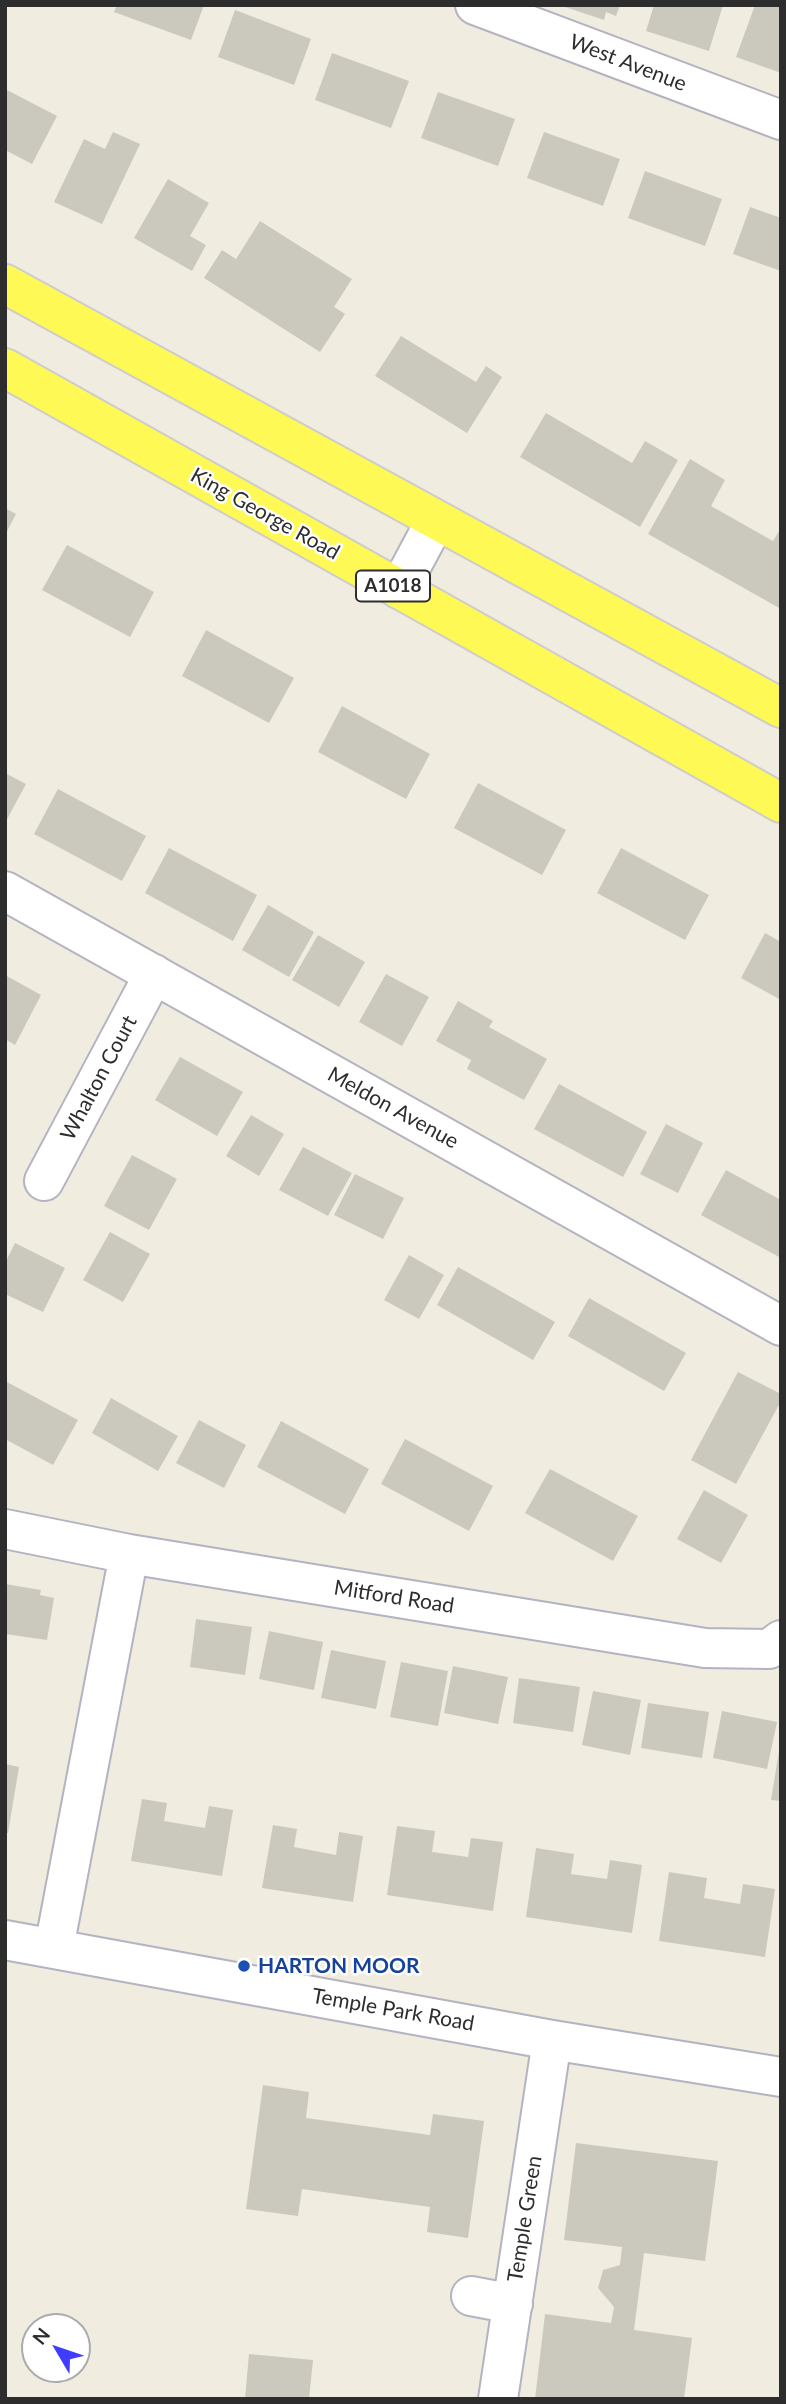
<!DOCTYPE html>
<style>
body{margin:0}
#map{position:relative;width:786px;height:2404px;overflow:hidden;background:#f0ecdf;font-family:Lato,sans-serif}
canvas{display:block}
.frame{position:absolute;inset:0;border:7px solid #2d2d2d;pointer-events:none}
.north{position:absolute;left:21px;top:2313px;width:70px;height:70px;box-sizing:border-box;background:#fff;border:2px solid #ababab;border-radius:50%;rotate:309deg;font-size:19px;font-weight:700;line-height:28px;text-align:center;color:#2d2d2d}
.north::after{content:'';display:block;margin:auto;width:24px;height:32px;background:#403cff;clip-path:polygon(50% 0,100% 100%,50% 72%,0 100%)}
</style>
<div id="map">
<canvas width="786" height="2404"></canvas>
<div class="frame"></div>
<div class="north">N</div>
</div>
<script>
const g = document.querySelector('canvas').getContext('2d');
g.lineJoin = 'round';
function fillPath(path, color) {
  g.fillStyle = color;
  g.fill(path, 'evenodd');
}
function poly(rows) {
  const path = new Path2D();
  for (const r of rows) {
    path.moveTo(r[0], r[1]);
    for (let i = 2; i < r.length; i += 2) path.lineTo(r[i], r[i + 1]);
  }
  return path;
}
function trace(path, color, width, dash) {
  g.strokeStyle = color;
  g.lineWidth = width;
  g.lineCap = dash ? 'butt' : 'round';
  g.setLineDash(dash || []);
  g.stroke(path);
}
function drawText(font, color, halo, rows, align = 'center') {
  g.font = font + ' Lato,sans-serif';
  g.lineWidth = 5;
  g.setLineDash([]);
  g.textBaseline = 'middle';
  g.strokeStyle = halo;
  g.fillStyle = color;
  for (const [text, x, y, turn = 0] of rows) {
    g.save();
    g.translate(x, y);
    g.rotate((+turn || 0) * Math.PI / 180);
    g.textAlign = isNaN(turn) ? turn : align;
    if (halo) g.strokeText(text, 0, 0);
    g.fillText(text, 0, 0);
    g.restore();
  }
}
const building = poly([
 [117,5,204,5,191,40,114,12],
 [620,5,616,16,606,12,604,20,562,6],
 [654,5,723,5,709,51,646,31],
 [755,5,781,5,781,73,736,57],
 [235,10,311,39,294,85,218,57],
 [332,53,409,81,391,128,315,100],
 [5,89,57,116,32,164,5,150],
 [438,92,515,119,498,166,421,138],
 [113,132,140,144,102,224,54,202,84,139,105,149],
 [544,132,620,159,603,206,527,178],
 [645,171,722,199,705,246,628,218],
 [168,179,209,203,190,236,206,245,192,271,134,238],
 [750,207,781,218,781,271,733,254],
 [260,221,352,279,334,307,345,314,320,352,204,278,222,250,236,259],
 [401,336,476,382,486,366,502,377,467,433,375,376],
 [546,413,632,463,645,441,678,460,640,527,520,457],
 [690,459,725,480,711,506,773,541,781,528,781,609,648,534],
 [5,508,16,514,5,535],
 [67,545,154,592,130,637,42,590],
 [206,630,294,678,269,723,182,676],
 [342,706,430,754,406,799,318,752],
 [5,773,26,784,5,823],
 [478,783,566,830,542,875,454,828],
 [58,789,146,836,122,881,34,834],
 [169,848,257,895,233,941,145,893],
 [621,848,709,895,685,940,597,893],
 [268,905,314,932,289,977,242,950],
 [765,933,781,942,781,1000,741,978],
 [318,935,365,962,339,1007,292,980],
 [386,974,429,997,402,1046,359,1022],
 [5,975,41,995,15,1045,5,1039],
 [458,1001,493,1021,489,1027,547,1059,524,1100,467,1069,471,1060,436,1041],
 [180,1057,243,1092,217,1136,155,1100],
 [559,1084,647,1132,623,1177,534,1129],
 [251,1115,284,1134,259,1176,226,1156],
 [666,1124,703,1143,678,1193,640,1174],
 [303,1147,352,1173,328,1216,279,1190],
 [132,1155,177,1179,149,1230,104,1206],
 [726,1170,781,1200,781,1258,701,1215],
 [355,1174,404,1198,383,1239,334,1215],
 [110,1232,150,1254,123,1302,83,1280],
 [15,1243,65,1268,43,1312,5,1294,5,1263],
 [409,1255,444,1275,419,1319,384,1300],
 [458,1267,555,1322,533,1360,437,1305],
 [589,1298,686,1353,664,1391,568,1336],
 [738,1372,781,1394,781,1401,736,1484,691,1460],
 [5,1381,78,1420,53,1465,5,1439],
 [111,1398,178,1436,158,1471,92,1433],
 [199,1420,246,1445,224,1488,176,1463],
 [281,1421,369,1469,345,1514,257,1467],
 [405,1439,493,1486,469,1531,381,1484],
 [550,1469,638,1516,613,1561,525,1513],
 [704,1490,748,1515,721,1563,677,1539],
 [5,1584,41,1590,40,1595,54,1598,47,1640,5,1634],
 [196,1619,252,1627,245,1675,190,1667],
 [269,1631,323,1642,314,1690,259,1679],
 [331,1650,386,1661,376,1709,321,1698],
 [401,1662,448,1671,438,1726,390,1717],
 [453,1666,508,1677,498,1724,444,1713],
 [519,1678,580,1687,573,1732,513,1723],
 [593,1691,641,1700,630,1755,582,1745],
 [648,1703,709,1712,702,1758,641,1748],
 [722,1711,777,1722,767,1769,713,1758],
 [779,1751,781,1751,781,1801,771,1800],
 [5,1764,19,1767,8,1833,5,1833],
 [142,1799,167,1803,164,1821,205,1828,209,1806,233,1810,222,1876,131,1861],
 [273,1825,297,1829,294,1847,336,1855,339,1832,363,1836,353,1902,262,1888],
 [397,1826,435,1831,432,1852,468,1857,471,1838,503,1842,493,1911,387,1895],
 [536,1848,574,1854,571,1874,607,1879,610,1860,642,1865,632,1933,526,1917],
 [669,1872,707,1878,704,1898,740,1904,743,1884,775,1889,765,1957,659,1941],
 [263,2085,309,2092,306,2118,430,2135,433,2114,484,2121,468,2238,427,2232,430,2207,302,2189,298,2216,246,2209],
 [576,2143,718,2161,705,2261,644,2253,634,2330,692,2338,684,2399,535,2399,545,2314,611,2323,614,2307,598,2288,603,2270,620,2265,622,2247,564,2240],
 [249,2354,313,2360,309,2399,245,2399]
]);
const minor = poly([
 [475,5,781,120],
 [399,589,436,520],
 [5,891,781,1326],
 [44,1181,154,974],
 [5,1529,129,1554,705,1648,769,1649,781,1640],
 [5,1940,552,2040,781,2077],
 [54,1948,129,1554],
 [471,2296,513,2304],
 [498,2399,552,2040]
]);
const major = poly([
 [5,284,781,708],
 [5,368,781,803]
]);
const markers = [
 [244,1966,7,"#1a4fb4"]
];
const shields = [
 [393,586,74]
];
const shieldNames = [
 ["A1018",393,586]
];
const streetNames = [
 ["West Avenue",628,63,21],
 ["King George Road",265,514,29],
 ["Whalton Court",99,1078,-62],
 ["Meldon Avenue",393,1108,29],
 ["Mitford Road",394,1597,9],
 ["Temple Park Road",393,2010,10],
 ["Temple Green",525,2219,-81]
];
const transitNames = [
 ["HARTON MOOR",258,1966]
];
fillPath(building, '#cbc9be');
trace(minor, '#b3b3c2', 42);
trace(major, '#cdcdcd', 42);
trace(minor, '#fff', 38);
trace(major, '#fef955', 38);
for (const [x, y, r, color] of markers) {
  const dot = new Path2D();
  dot.arc(x, y, r, 0, 2 * Math.PI);
  g.fillStyle = color;
  g.fill(dot);
  trace(dot, '#fff', 2.5);
}
for (const [x, y, w] of shields) {
  const box = new Path2D();
  box.roundRect(x - w / 2, y - 15.5, w, 31, 5);
  g.fillStyle = '#fff';
  g.fill(box);
  trace(box, '#2d2d2d', 2);
}
drawText('bold 19px', '#2d2d2d', null, shieldNames);
drawText('21px', '#2d2d2d', '#fff', streetNames);
drawText('bold 21px', '#164399', '#fff', transitNames, 'left');
</script>
